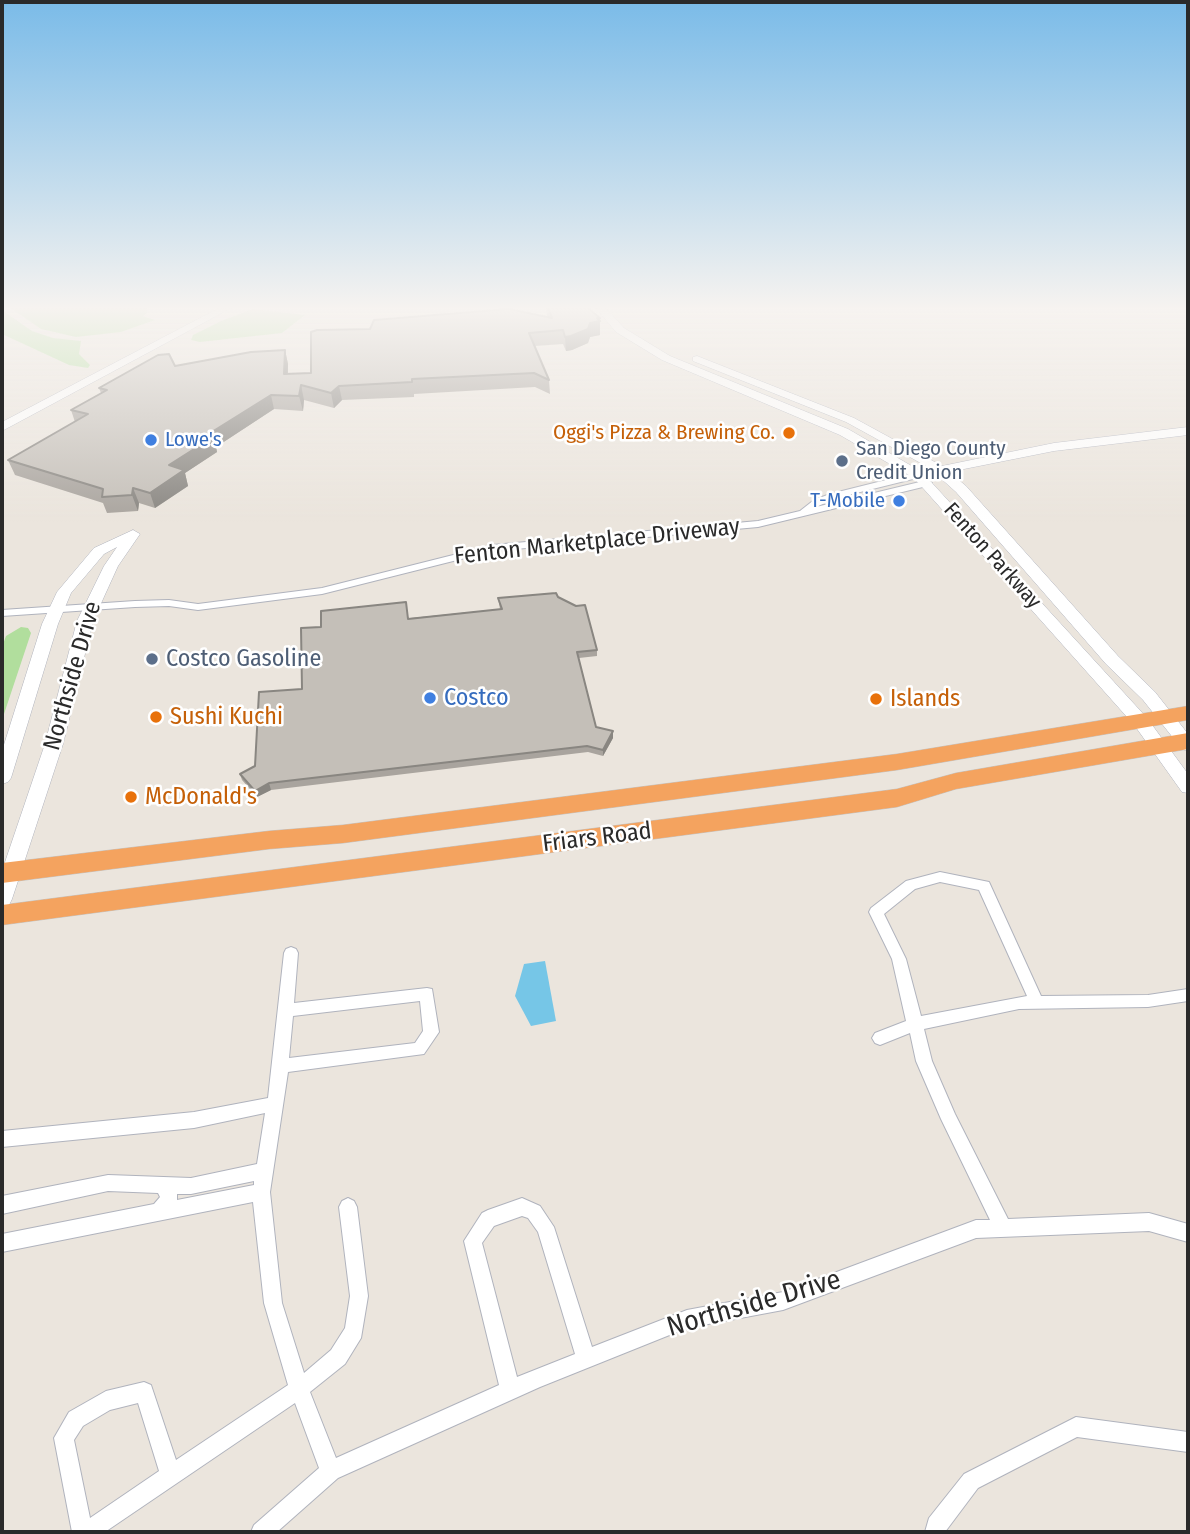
<!DOCTYPE html>
<style>
body{margin:0}
#map{position:relative;width:1190px;height:1534px;overflow:hidden;background:#ebe5dd;font-family:"Fira Sans Condensed",sans-serif}
canvas{display:block}
.frame{position:absolute;inset:0;border:4px solid #2a2a2a;pointer-events:none}
</style>
<div id="map">
<canvas width="1190" height="1534"></canvas>
<div class="frame"></div>
</div>
<script>
const g = document.querySelector('canvas').getContext('2d');
g.lineJoin = 'round';
function fillPath(path, color) {
  g.fillStyle = color;
  g.fill(path, 'evenodd');
}
function poly(rows) {
  const path = new Path2D();
  for (const r of rows) {
    path.moveTo(r[0], r[1]);
    for (let i = 2; i < r.length; i += 2) path.lineTo(r[i], r[i + 1]);
  }
  return path;
}
function trace(path, color, width, dash) {
  g.strokeStyle = color;
  g.lineWidth = width;
  g.lineCap = dash ? 'butt' : 'round';
  g.setLineDash(dash || []);
  g.stroke(path);
}
function drawText(font, color, halo, rows, align = 'center') {
  g.font = font + ' "Fira Sans Condensed",sans-serif';
  g.lineWidth = 5;
  g.setLineDash([]);
  g.textBaseline = 'middle';
  g.strokeStyle = halo;
  g.fillStyle = color;
  for (const [text, x, y, turn = 0] of rows) {
    g.save();
    g.translate(x, y);
    g.rotate((+turn || 0) * Math.PI / 180);
    g.textAlign = isNaN(turn) ? turn : align;
    if (halo) g.strokeText(text, 0, 0);
    g.fillText(text, 0, 0);
    g.restore();
  }
}
const green = poly([
 [9,307,146,307,147,313,143,316,155,320,121,332,76,337,41,329],
 [253,309,305,315,282,333,200,342,191,340,193,335,221,321],
 [2,310,32,331,53,338,81,341,79,354,90,365,88,368,69,365,2,334],
 [21,627,28,628,31,633,2,720,2,647,6,636]
]);
const water = poly([
 [545,961,556,1021,531,1026,515,996,524,964]
]);
const street = poly([
 [918,472,921,473,921,477,836,498,816,507,928,480,932,483,931,485,758,527,493,551,322,594,198,610,169,606,135,607,2,616,2,610,135,601,169,600,198,604,322,588,493,545,758,521,800,511,814,500,830,494,918,472],
 [940,872,989,882,1041,996,1148,995,1188,989,1188,1001,1148,1007,1019,1009,924,1029,932,1061,955,1114,1008,1219,1149,1213,1188,1224,1188,1242,1149,1231,976,1238,783,1310,687,1328,540,1387,338,1478,277,1532,251,1532,254,1525,319,1468,295,1403,105,1532,72,1532,54,1438,69,1412,106,1391,144,1382,151,1385,176,1460,288,1385,264,1303,253,1202,2,1252,2,1234,154,1204,160,1197,158,1193,108,1191,2,1214,2,1196,108,1175,191,1178,257,1164,265,1113,194,1128,2,1147,2,1131,194,1112,268,1098,284,953,286,949,291,947,296,949,298,953,294,1003,427,988,432,989,439,1032,424,1054,288,1072,270,1192,282,1303,304,1373,331,1350,345,1328,350,1296,339,1207,342,1201,348,1198,354,1201,357,1207,368,1296,361,1338,345,1364,310,1392,336,1458,499,1385,464,1241,482,1213,488,1210,522,1198,540,1206,554,1227,592,1347,687,1310,783,1292,976,1220,990,1220,941,1119,916,1061,910,1033,880,1045,875,1043,872,1038,875,1033,906,1021,892,959,869,912,871,908,906,881,940,872],
 [940,882,979,890,1027,996,921,1016,906,959,884,914,915,889,940,882],
 [420,1001,423,1031,415,1043,289,1058,293,1016,420,1001],
 [254,1181,254,1185,177,1200,177,1194,191,1194,254,1181],
 [522,1216,528,1218,538,1232,575,1354,517,1377,482,1243,494,1226,522,1216],
 [138,1403,159,1471,90,1518,74,1440,83,1426,110,1410,138,1403],
 [1076,1417,1188,1432,1188,1452,1077,1437,978,1488,945,1532,925,1532,929,1518,964,1474,1076,1417]
]);
const secondary = poly([
 [221,307,233,307,2,431,2,422,221,307],
 [595,307,605,307,624,328,670,356,848,429,922,472,1147,718,1188,774,1188,793,1182,792,1135,726,914,478,840,435,662,360,616,332,595,307],
 [697,356,854,418,942,466,1054,443,1188,427,1188,435,1054,451,949,472,966,486,1118,656,1155,692,1188,734,1188,751,1182,749,1143,700,1106,664,956,492,937,475,928,475,926,472,930,469,928,467,846,422,693,361,693,357,697,356],
 [133,530,140,534,118,566,93,621,63,744,12,899,9,905,2,907,2,871,45,744,77,621,104,566,117,547,104,554,71,593,58,624,11,778,8,782,2,784,2,751,42,624,57,592,94,548,133,530]
]);
const highway = poly([
 [1188,706,1188,720,897,770,343,843,269,849,2,883,2,863,269,831,343,825,897,754,1188,706],
 [1188,733,1188,749,956,789,897,807,2,925,2,905,897,789,956,773,1188,733]
]);
const wall = poly([
 [546,307,587,307,600,318,600,335,590,337,588,343,572,350,566,351,563,344,535,346,549,380,550,394,535,387,414,394,414,397,342,400,334,408,304,400,303,411,274,409,216,447,217,452,185,473,188,486,155,508,139,503,138,511,107,513,103,503,15,475,8,460,75,422,71,410,101,393,99,388,285,350,288,364,288,374,311,373,370,329,547,316],
 [558,597,597,650,597,656,579,658,596,727,613,738,603,756,588,752,271,790,257,797,242,780,240,774,255,766,302,689,321,627,500,609,498,598]
]);
const shadedWall = poly([
 [597,318,600,318,600,335,590,337,588,343,572,350,566,351,565,337,590,323],
 [285,350,288,364,287,389,284,374],
 [301,385,304,400,303,411,299,396],
 [339,386,342,400,334,408,331,393],
 [271,395,274,409,216,447,217,452,185,473,188,486,155,508,150,493,169,465,207,435],
 [133,488,139,503,138,511,132,495],
 [613,731,613,738,603,756,603,750],
 [269,783,271,790,257,797,255,791]
]);
const building = poly([
 [548,307,587,307,600,318,597,318,600,321,590,323,588,329,571,336,565,337,563,330,529,333,549,380,534,373,412,379,412,382,339,386,331,393,301,385,299,396,271,395,207,435,213,437,169,465,184,470,150,493,133,488,132,495,102,497,103,489,8,460,88,414,71,410,107,390,99,388,158,355,169,354,175,366,251,352,285,350,284,374,311,373,311,332,317,330,370,329,374,320,509,309,552,318,548,307],
 [556,593,558,597,576,606,585,605,597,650,577,652,596,727,613,731,603,750,587,746,269,783,255,791,240,774,255,766,259,692,302,689,301,628,321,627,321,611,406,602,408,619,502,609,498,598,556,593]
]);
const markers = [
 [789,433,7,"#e8710a"],
 [151,440,7,"#3f7fe0"],
 [842,461,7,"#5c6f8a"],
 [899,501,7,"#3f7fe0"],
 [152,659,7,"#5c6f8a"],
 [430,698,7,"#3f7fe0"],
 [876,699,7,"#e8710a"],
 [156,717,7,"#e8710a"],
 [131,797,7,"#e8710a"]
];
const farFoodnames = [
 ["Oggi's Pizza & Brewing Co.",775,433]
];
const farShopnames = [
 ["Lowe's",165,440],
 ["T-Mobile",885,501,"right"]
];
const farServicenames = [
 ["San Diego County",856,449],
 ["Credit Union",856,473]
];
const farStreetnames = [
 ["Fenton Parkway",992,556,48]
];
const streetNames = [
 ["Fenton Marketplace Driveway",597,542,-6],
 ["Northside Drive",73,676,-74],
 ["Friars Road",597,838,-7]
];
const serviceNames = [
 ["Costco Gasoline",166,659]
];
const shopNames = [
 ["Costco",444,698]
];
const foodNames = [
 ["Islands",890,699],
 ["Sushi Kuchi",170,717],
 ["McDonald's",145,797]
];
const nearStreetnames = [
 ["Northside Drive",754,1304,-16]
];
fillPath(green, '#b1de9d');
fillPath(water, '#76c6e7');
trace(street, '#b0b3bd', 2);
trace(secondary, '#b0b3bd', 1);
trace(highway, '#c3c3c3', 1);
fillPath(street, '#fff');
fillPath(secondary, '#fff');
fillPath(highway, '#f4a35f');
fillPath(wall, '#a9a49e');
fillPath(shadedWall, '#898681');
fillPath(building, '#c4bfb8');
trace(building, '#898681', 2);
const sky = g.createLinearGradient(0, 0, 0, 522);
sky.addColorStop(0, '#7abbe8');
sky.addColorStop(0.59, '#f6f3f0');
sky.addColorStop(1, '#f6f3f000');
g.fillStyle = sky;
g.fillRect(0, 0, 1190, 522);
for (const [x, y, r, color] of markers) {
  const dot = new Path2D();
  dot.arc(x, y, r, 0, 2 * Math.PI);
  g.fillStyle = color;
  g.fill(dot);
  trace(dot, '#fff', 2.5);
}
drawText('21px', '#c56008', '#fff', farFoodnames, 'right');
drawText('21px', '#366cbe', '#fff', farShopnames, 'left');
drawText('21px', '#4e5e75', '#fff', farServicenames, 'left');
drawText('21px', '#2a2a2a', '#fff', farStreetnames);
drawText('24px', '#2a2a2a', '#fff', streetNames);
drawText('24px', '#4e5e75', '#fff', serviceNames, 'left');
drawText('24px', '#366cbe', '#fff', shopNames, 'left');
drawText('24px', '#c56008', '#fff', foodNames, 'left');
drawText('28px', '#2a2a2a', '#fff', nearStreetnames);
</script>
